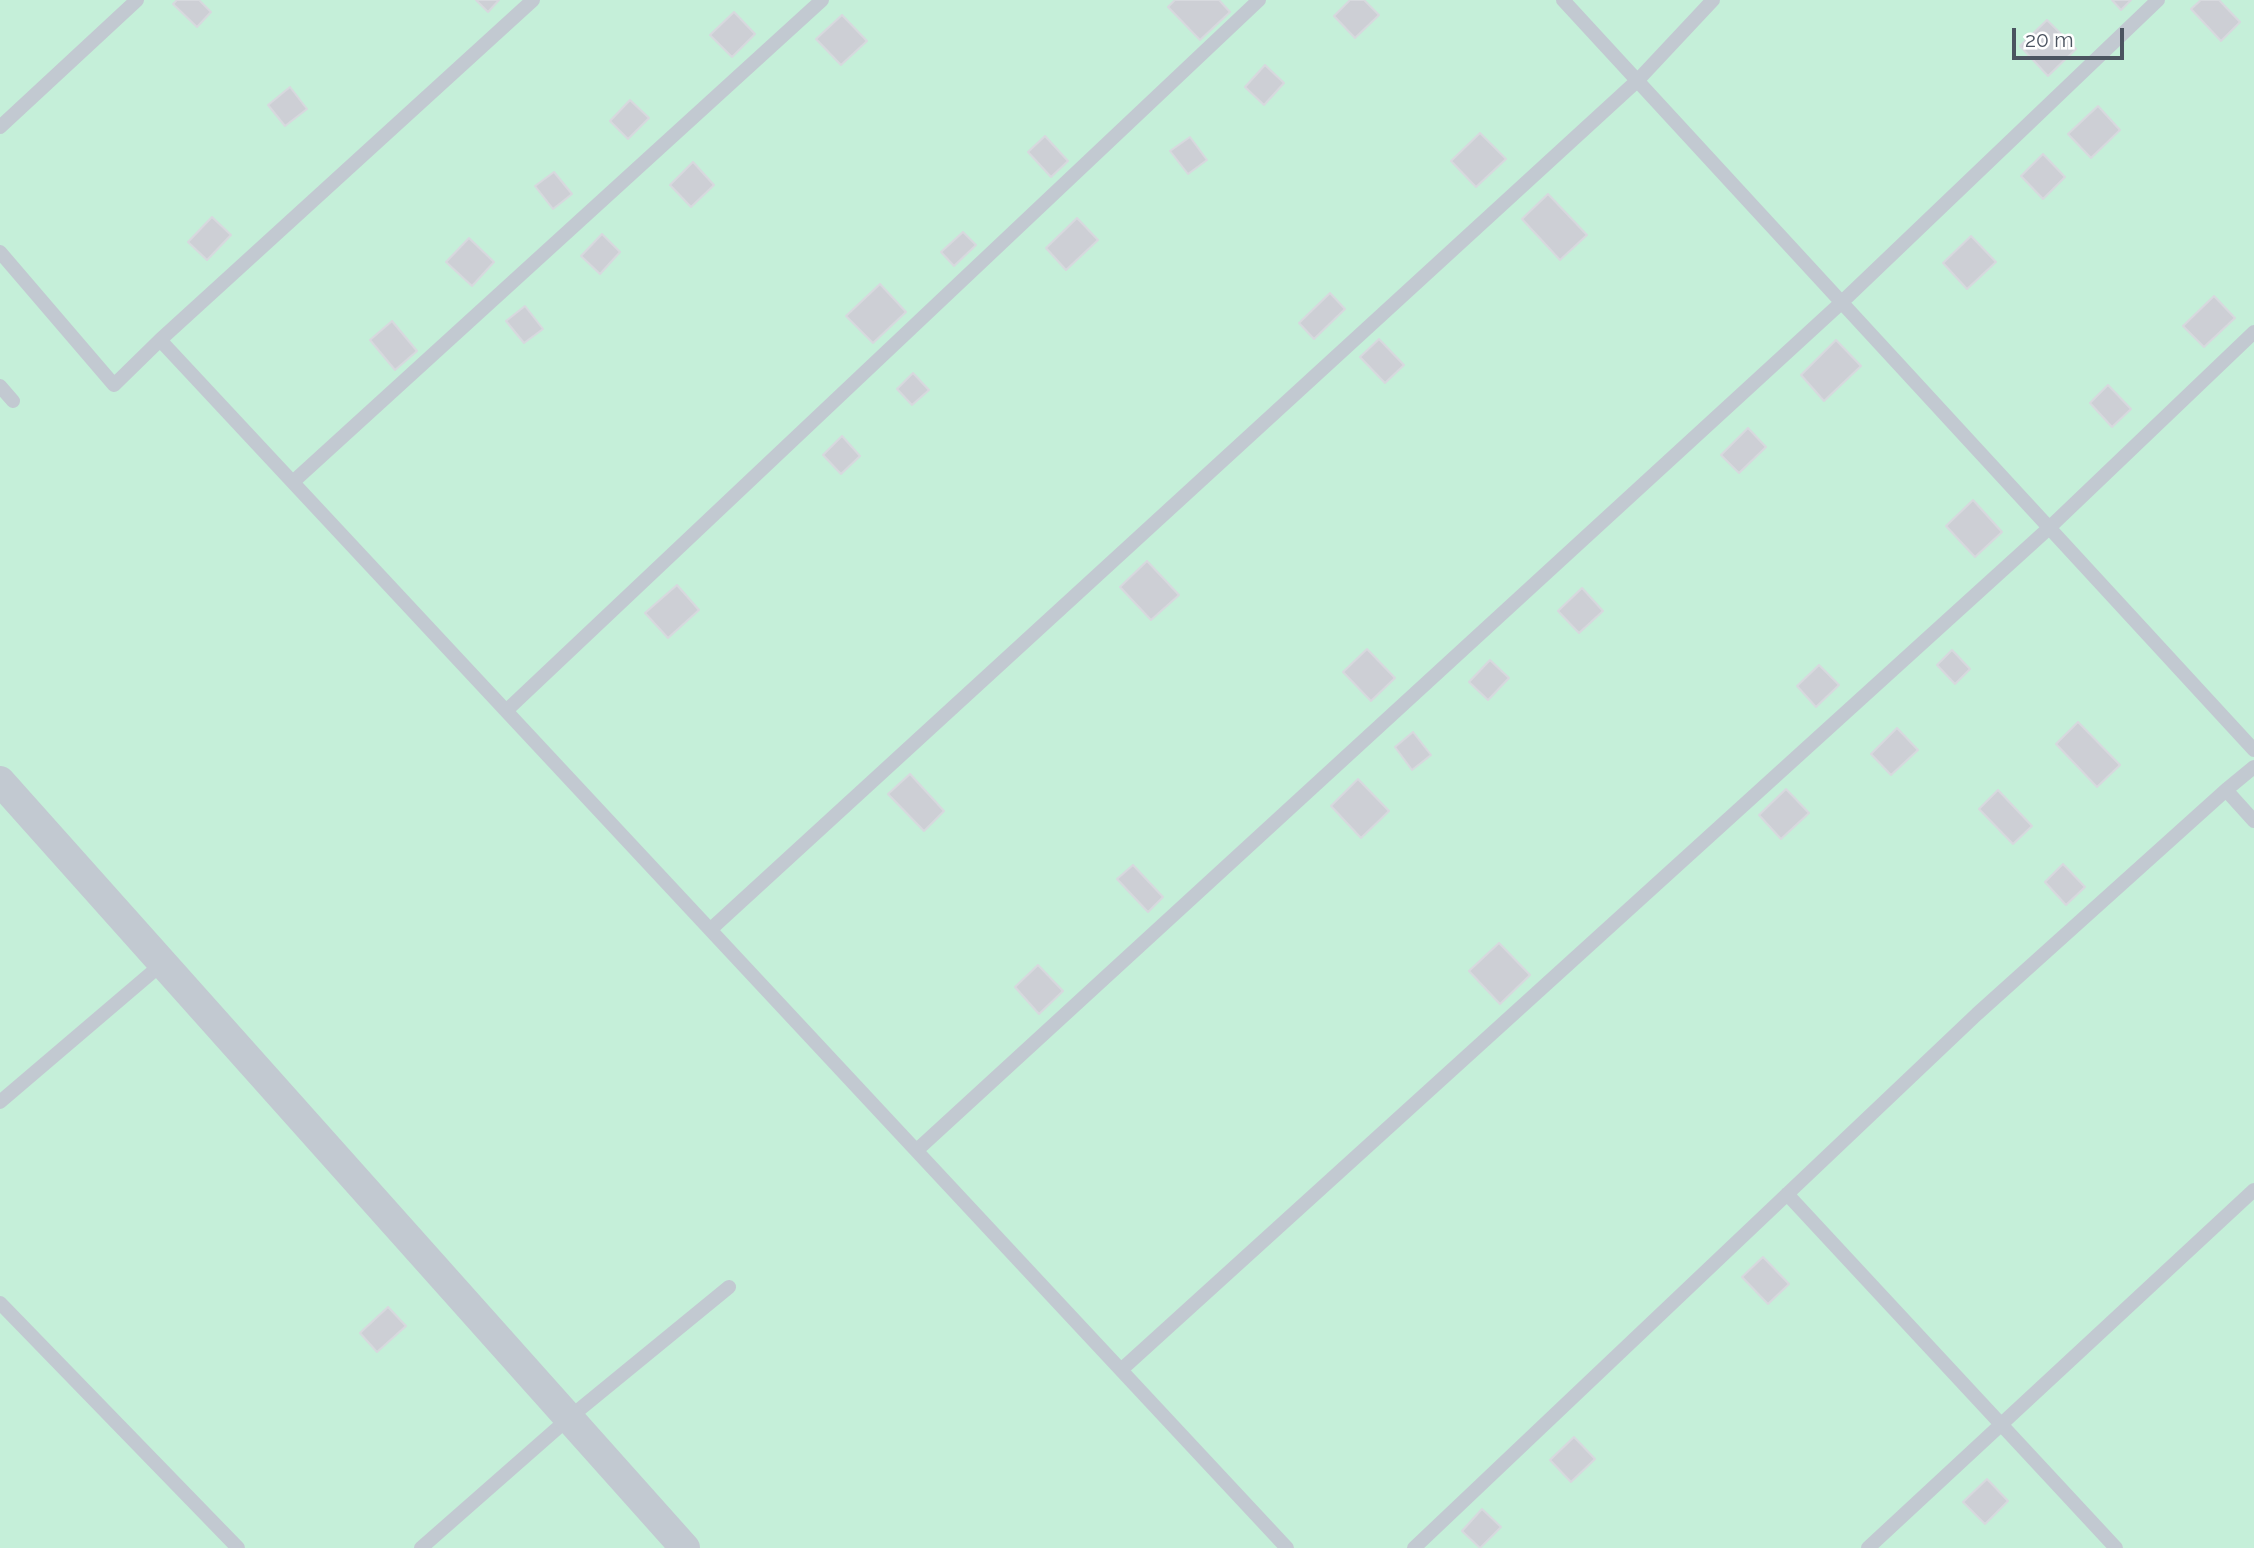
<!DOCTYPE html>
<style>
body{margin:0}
#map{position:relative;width:2254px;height:1548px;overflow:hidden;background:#f5f3f3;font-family:Raleway,sans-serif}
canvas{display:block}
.scale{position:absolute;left:2012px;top:28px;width:112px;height:32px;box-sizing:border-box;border:4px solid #4b5460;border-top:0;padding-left:9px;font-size:21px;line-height:24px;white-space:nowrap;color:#4b5460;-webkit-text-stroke:5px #fff;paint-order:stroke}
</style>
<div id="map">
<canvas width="2254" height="1548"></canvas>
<div class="scale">20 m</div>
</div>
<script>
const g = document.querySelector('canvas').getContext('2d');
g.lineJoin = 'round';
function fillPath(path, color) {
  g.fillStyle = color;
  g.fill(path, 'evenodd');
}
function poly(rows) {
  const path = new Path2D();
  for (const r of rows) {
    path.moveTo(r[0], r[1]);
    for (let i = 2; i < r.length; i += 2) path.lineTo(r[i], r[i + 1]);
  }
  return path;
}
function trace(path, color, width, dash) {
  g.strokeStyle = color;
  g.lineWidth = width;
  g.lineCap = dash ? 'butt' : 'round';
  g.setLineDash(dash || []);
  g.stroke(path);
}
const green = poly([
 [0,0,2254,0,2254,1548,0,1548]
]);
const building = poly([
 [177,0,199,0,211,12,197,27,173,4,177,0],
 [476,0,499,0,488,12,476,0],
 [1175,0,1219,0,1230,12,1200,40,1168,7,1175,0],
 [1350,0,1364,0,1379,15,1355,38,1334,16,1350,0],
 [2112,0,2131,0,2121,10,2112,0],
 [2201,0,2219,0,2240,22,2221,41,2191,9,2201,0],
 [734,12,755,34,732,57,710,35,734,12],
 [842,15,867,41,841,65,816,39,842,15],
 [2047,20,2076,49,2048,76,2020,46,2047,20],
 [1265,65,1284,83,1264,105,1245,87,1265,65],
 [290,87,307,109,285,126,268,105,290,87],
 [630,100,649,118,628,139,610,121,630,100],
 [2098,106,2120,130,2091,158,2068,134,2098,106],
 [1480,133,1506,159,1476,187,1451,161,1480,133],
 [1045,136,1068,161,1051,177,1028,152,1045,136],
 [1190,137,1207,160,1188,174,1170,151,1190,137],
 [2043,154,2065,177,2043,199,2021,176,2043,154],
 [693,162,714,185,691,207,670,185,693,162],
 [554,172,572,194,553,209,535,186,554,172],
 [1548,194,1587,235,1560,260,1522,219,1548,194],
 [212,217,231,235,207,260,188,242,212,217],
 [1077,218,1098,240,1066,270,1046,248,1077,218],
 [963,232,976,245,954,266,941,252,963,232],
 [602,234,620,252,600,274,581,256,602,234],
 [1971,236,1996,262,1967,289,1943,263,1971,236],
 [469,238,494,262,472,286,446,262,469,238],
 [880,284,906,312,873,343,846,316,880,284],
 [1330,293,1345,309,1314,339,1299,323,1330,293],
 [2214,296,2235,318,2204,347,2183,326,2214,296],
 [525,306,543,329,524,343,506,321,525,306],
 [392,321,417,351,395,370,370,340,392,321],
 [1379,339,1404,365,1385,383,1360,357,1379,339],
 [1836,340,1861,366,1824,401,1801,375,1836,340],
 [913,373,929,390,912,405,897,389,913,373],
 [2108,385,2131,409,2112,427,2090,403,2108,385],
 [1748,428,1766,447,1739,473,1721,455,1748,428],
 [842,436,860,456,841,474,823,455,842,436],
 [1973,500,2002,532,1975,557,1946,526,1973,500],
 [1147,561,1179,595,1151,620,1120,587,1147,561],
 [677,585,699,610,668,638,645,613,677,585],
 [1582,588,1603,611,1579,633,1558,611,1582,588],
 [1367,649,1395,678,1371,701,1343,672,1367,649],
 [1952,650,1970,669,1955,684,1937,665,1952,650],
 [1490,660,1509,678,1488,700,1469,682,1490,660],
 [1819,665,1839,685,1816,707,1797,686,1819,665],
 [2078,722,2120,765,2097,787,2056,744,2078,722],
 [1897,728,1918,750,1891,775,1871,754,1897,728],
 [1413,732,1431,755,1412,770,1395,747,1413,732],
 [910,774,944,811,924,831,888,794,910,774],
 [1358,779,1389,811,1361,838,1331,806,1358,779],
 [1786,789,1809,813,1781,839,1759,815,1786,789],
 [1998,790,2032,826,2013,844,1979,809,1998,790],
 [2063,864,2085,887,2066,905,2045,882,2063,864],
 [1133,865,1163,897,1148,912,1117,879,1133,865],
 [1499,943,1530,975,1500,1004,1469,971,1499,943],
 [1038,965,1063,991,1039,1014,1015,987,1038,965],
 [1763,1257,1789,1284,1768,1304,1742,1277,1763,1257],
 [388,1307,406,1326,377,1352,360,1333,388,1307],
 [1574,1437,1595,1459,1571,1482,1550,1460,1574,1437],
 [1987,1479,2008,1501,1985,1524,1963,1502,1987,1479],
 [1482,1509,1501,1527,1480,1548,1462,1531,1482,1509]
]);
const service = poly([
 [533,0,160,340,1287,1548],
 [1563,0,2254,750],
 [0,127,137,0],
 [0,252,114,385,160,340],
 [0,386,13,401],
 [294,481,822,0],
 [507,710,1259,0],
 [2254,767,2226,790,2254,821],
 [711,929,1638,80,1713,0],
 [0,1102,163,963],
 [917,1150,1842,302,2158,0],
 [1787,1194,2116,1548],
 [0,1303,238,1548],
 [1121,1370,2049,528,2254,332],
 [421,1548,569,1418,729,1287],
 [1414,1548,1977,1014,2226,790],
 [1868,1548,2254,1190]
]);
const minor = poly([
 [0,781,685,1548]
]);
fillPath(green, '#c5efd9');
fillPath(building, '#cdcfd5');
trace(building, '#d7d9de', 2);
trace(service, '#c2c9d1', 14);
trace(minor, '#c2c9d1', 30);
</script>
